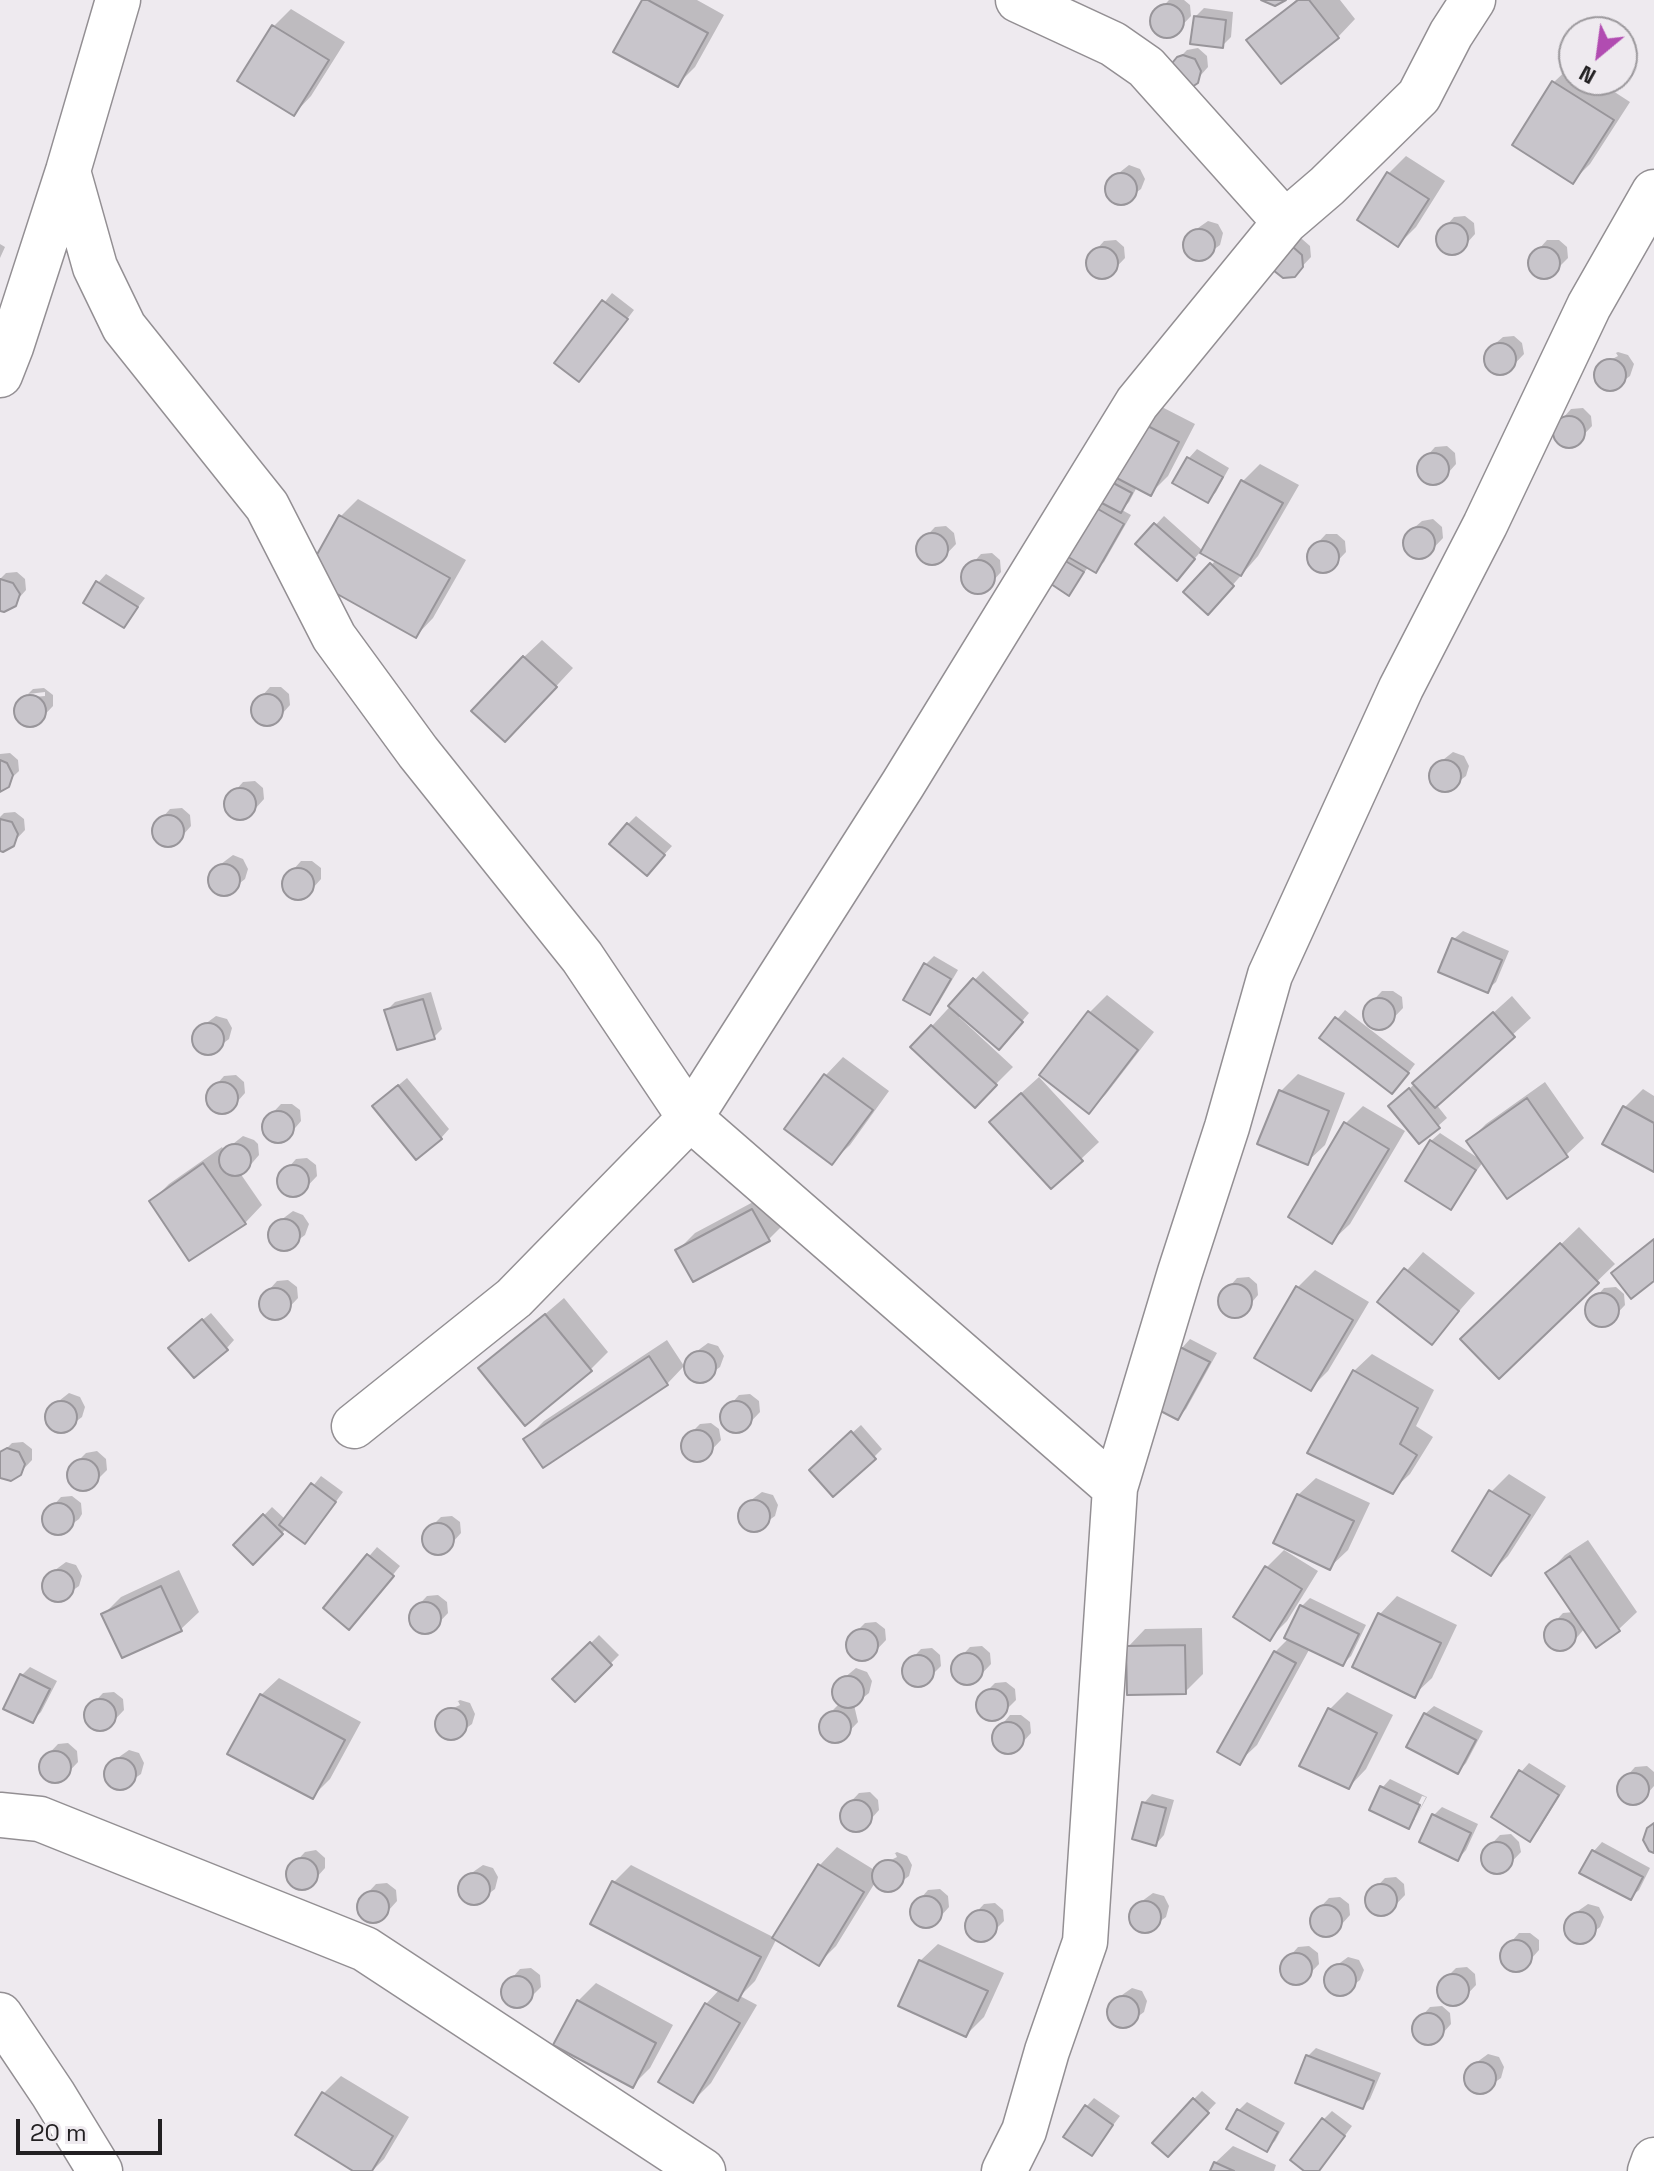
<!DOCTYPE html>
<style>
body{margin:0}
#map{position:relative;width:1654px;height:2171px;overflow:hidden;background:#eeeaef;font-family:"Space Grotesk",sans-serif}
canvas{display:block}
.north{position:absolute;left:1558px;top:16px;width:80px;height:80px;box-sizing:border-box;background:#eeeaef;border:2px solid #9c999d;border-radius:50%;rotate:209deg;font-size:22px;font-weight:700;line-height:32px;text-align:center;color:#222022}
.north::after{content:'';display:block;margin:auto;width:28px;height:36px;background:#b14cb1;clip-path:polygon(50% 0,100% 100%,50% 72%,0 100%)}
.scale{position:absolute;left:16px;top:2119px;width:146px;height:36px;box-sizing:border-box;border:4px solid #222022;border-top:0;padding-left:10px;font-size:24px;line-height:28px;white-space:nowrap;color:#222022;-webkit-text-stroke:6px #eeeaef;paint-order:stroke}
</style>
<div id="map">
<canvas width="1654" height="2171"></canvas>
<div class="north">N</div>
<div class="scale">20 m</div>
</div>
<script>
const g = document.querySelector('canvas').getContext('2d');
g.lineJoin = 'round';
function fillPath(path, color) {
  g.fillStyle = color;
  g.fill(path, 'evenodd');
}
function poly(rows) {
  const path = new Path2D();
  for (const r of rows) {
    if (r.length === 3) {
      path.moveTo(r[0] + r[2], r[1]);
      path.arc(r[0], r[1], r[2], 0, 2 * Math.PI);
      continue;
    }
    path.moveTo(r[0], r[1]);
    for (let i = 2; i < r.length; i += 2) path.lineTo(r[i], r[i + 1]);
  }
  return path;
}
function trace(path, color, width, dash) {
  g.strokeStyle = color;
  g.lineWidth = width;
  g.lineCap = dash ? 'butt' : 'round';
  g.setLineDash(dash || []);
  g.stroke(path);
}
const shadow = poly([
 [644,0,697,0,724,15,695,67,677,85],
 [1169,0,1184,0,1190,5,1191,16,1174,34,1163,34,1154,28,1154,16],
 [1296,0,1340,0,1355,19,1338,37,1249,41],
 [1204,8,1233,12,1231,37,1222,46,1195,17],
 [291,9,345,42,311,96,294,114,240,80,274,26],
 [1198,48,1207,56,1208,67,1192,85,1178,59,1187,50],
 [1572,65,1574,66,1574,80,1596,80,1630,102,1590,164,1573,181,1554,82],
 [1406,156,1445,181,1416,227,1398,245,1389,173],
 [1129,165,1140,169,1145,179,1141,189,1122,203,1112,200,1106,190,1110,180],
 [1465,216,1474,223,1475,234,1459,252,1448,253,1439,246,1438,235,1454,217],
 [1208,221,1218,224,1223,233,1220,245,1201,259,1190,256,1185,246,1188,235],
 [1302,239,1310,246,1311,257,1294,275,1291,240],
 [1116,240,1124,247,1125,258,1108,276,1097,277,1089,270,1088,259,1104,241],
 [1547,240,1559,240,1567,247,1568,258,1551,275,1540,276,1532,269,1531,258],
 [0,244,5,247,0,258],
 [612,293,634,310,587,371,557,362],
 [1514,336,1522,343,1524,354,1507,372,1496,373,1490,371,1485,361,1489,349,1503,337],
 [1618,352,1628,355,1634,364,1630,376,1611,390,1600,386,1595,376,1599,366,1618,356,1616,353,1607,357],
 [1156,404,1195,424,1168,476,1150,494,1137,487,1129,502,1122,510,1131,515,1104,562,1095,570,1089,566,1069,593,1050,581],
 [1583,408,1591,416,1592,426,1575,444,1564,446,1556,438,1555,427,1571,409],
 [1447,446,1455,453,1456,464,1440,482,1429,483,1420,476,1419,465,1435,447],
 [1197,449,1229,468,1216,492,1208,501,1175,482,1189,458],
 [1260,464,1299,485,1258,556,1216,604,1186,592,1216,560,1201,551,1185,570,1138,544,1164,516,1203,551,1243,481],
 [358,499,466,560,433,618,416,636,341,516],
 [1433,519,1442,527,1443,538,1426,556,1414,557,1409,554,1405,544,1408,533,1422,521],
 [946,526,954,533,956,544,939,562,928,563,919,556,918,545,935,527],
 [1326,534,1337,534,1345,541,1346,552,1330,569,1319,570,1310,563,1309,552],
 [992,553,1000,560,1001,572,985,590,974,591,965,584,964,573,981,554],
 [17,572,25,579,26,590,10,608,0,609,0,579,6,573],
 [106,574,145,598,124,626,98,583],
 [542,640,573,668,523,722,524,657],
 [270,687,281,687,289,694,290,705,274,723,263,724,254,717,253,706],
 [44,688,53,695,53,706,36,724,25,725,17,718,16,707,23,698,45,696,45,692,28,694,33,689],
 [1453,752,1464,756,1469,766,1466,776,1446,791,1436,787,1431,777,1434,767],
 [10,753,18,760,19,771,0,789,0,754],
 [255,781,263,788,264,799,247,818,236,818,228,811,227,800,243,782],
 [182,808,190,815,191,826,175,844,164,845,155,838,154,827,170,809],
 [15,812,24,819,25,830,8,848,0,848,0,817,4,813],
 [636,816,672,846,655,865,628,824],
 [233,855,243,859,248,869,245,879,226,894,215,891,210,881,213,870],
 [301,861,312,861,321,868,321,879,305,897,294,898,285,890,284,880],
 [1463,931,1509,951,1496,982,1487,990,1454,939],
 [934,956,958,970,938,1004,929,1013,926,964],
 [983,971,1029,1013,1007,1039,961,1014,959,1017,1013,1067,975,1105,932,1026],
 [1382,991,1393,991,1402,997,1403,1008,1386,1026,1375,1027,1366,1020,1365,1009],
 [431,992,442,1029,434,1037,386,1011,395,1002],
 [1107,995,1154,1032,1106,1094,1089,1112,1089,1013],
 [1512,996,1531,1018,1436,1104,1447,1118,1420,1142,1399,1098],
 [1345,1010,1415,1064,1400,1084,1321,1038],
 [216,1016,227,1019,232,1028,229,1039,209,1054,199,1051,193,1040,197,1030],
 [843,1057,889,1091,850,1145,832,1162,787,1128,826,1075],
 [1298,1074,1345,1093,1325,1145,1307,1162,1280,1092],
 [236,1075,244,1082,245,1093,229,1111,218,1112,209,1105,208,1094,224,1076],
 [1039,1077,1099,1142,1081,1159,1009,1104],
 [407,1078,449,1129,441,1138,383,1098],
 [1545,1082,1584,1138,1566,1155,1483,1162,1450,1207,1431,1141,1440,1133,1481,1160,1469,1141,1486,1124],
 [1643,1089,1654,1096,1654,1170,1605,1143,1625,1107],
 [281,1104,292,1104,300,1110,301,1121,285,1140,274,1140,265,1133,264,1122],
 [1363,1106,1405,1131,1350,1224,1332,1241,1346,1123],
 [243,1136,254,1140,258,1144,259,1155,247,1169,240,1173,262,1205,245,1223,190,1258,151,1202,169,1184,222,1147,224,1151],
 [307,1158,316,1165,317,1176,300,1194,289,1196,284,1193,279,1178,296,1159],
 [770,1193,786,1222,769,1239,678,1250,695,1233],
 [293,1211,303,1215,309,1224,305,1235,286,1249,275,1246,270,1236,273,1226],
 [1579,1227,1615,1264,1499,1376,1481,1321],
 [1423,1252,1475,1293,1432,1342,1380,1301],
 [1315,1270,1369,1302,1328,1371,1310,1389,1298,1287],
 [1249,1277,1257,1284,1258,1295,1242,1314,1231,1314,1222,1307,1221,1296,1237,1278],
 [288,1280,297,1287,298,1298,281,1316,270,1317,262,1310,261,1299,277,1281],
 [1616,1287,1624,1294,1625,1305,1608,1323,1598,1324,1589,1317,1588,1306,1604,1288],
 [564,1298,608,1352,590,1370,481,1369],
 [211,1313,234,1340,226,1349,178,1340],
 [1190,1339,1217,1353,1186,1409,1178,1417,1152,1404,1182,1348],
 [667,1340,684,1366,667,1384,526,1439,544,1421],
 [708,1343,718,1346,724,1356,720,1367,701,1381,690,1377,685,1368,689,1357],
 [1372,1354,1434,1390,1416,1426,1433,1437,1410,1474,1392,1491,1354,1371],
 [69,1393,80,1397,85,1407,82,1417,62,1432,52,1428,46,1419,50,1408],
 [750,1394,759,1401,760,1412,743,1430,732,1431,724,1424,723,1413,739,1395],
 [711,1423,719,1429,721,1440,704,1458,693,1459,684,1452,683,1441,700,1424],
 [861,1425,882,1449,874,1457,820,1462],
 [23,1442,32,1449,32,1460,15,1478,0,1475,0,1455,12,1443],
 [97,1451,106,1459,107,1470,90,1487,78,1488,70,1481,69,1470,86,1453],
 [1509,1474,1546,1497,1508,1556,1491,1573,1491,1492],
 [321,1476,343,1492,313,1533,305,1542,287,1528,253,1562,236,1545,272,1507,286,1520],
 [1316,1478,1370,1503,1348,1550,1330,1567,1298,1495],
 [762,1492,773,1495,778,1505,775,1516,755,1530,745,1527,739,1517,743,1506],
 [72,1496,81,1503,82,1514,79,1519,60,1533,49,1531,44,1516,61,1497],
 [452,1516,460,1522,461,1533,444,1552,434,1552,425,1545,424,1534,441,1517],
 [1588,1540,1637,1612,1619,1629,1596,1645,1585,1628,1567,1649,1556,1649,1547,1642,1546,1631,1563,1613,1574,1612,1548,1573,1565,1555],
 [377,1547,400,1566,357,1619,325,1608],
 [1284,1550,1318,1571,1287,1621,1270,1638,1267,1567],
 [66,1562,76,1565,82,1576,79,1586,59,1600,48,1597,44,1587,47,1576],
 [179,1570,199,1612,181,1629,104,1614,121,1597],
 [438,1595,447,1602,448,1613,432,1630,420,1632,412,1624,411,1613,427,1596],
 [1397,1596,1457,1625,1432,1678,1414,1695,1380,1614],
 [1310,1598,1366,1625,1351,1656,1343,1664,1310,1648,1257,1745,1239,1762,1275,1652,1289,1638,1287,1637,1302,1606],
 [876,1622,885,1629,886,1640,869,1658,858,1659,849,1652,848,1640,865,1623],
 [1202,1628,1203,1674,1185,1692,1128,1647,1145,1629],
 [599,1635,619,1655,575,1700,555,1679],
 [982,1646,990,1653,991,1664,974,1682,963,1684,954,1676,953,1665,970,1647],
 [932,1648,940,1655,941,1666,924,1683,913,1684,905,1678,904,1667,921,1649],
 [30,1667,57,1681,41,1712,32,1721,21,1676],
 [856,1668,867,1672,872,1681,869,1693,854,1705,858,1722,842,1739,831,1740,822,1733,821,1722,839,1704,834,1693,838,1683],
 [279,1678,361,1722,330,1779,312,1797,261,1695],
 [1006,1682,1015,1689,1016,1700,998,1718,988,1718,980,1711,978,1700,995,1683],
 [114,1692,123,1699,124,1710,107,1728,96,1729,88,1722,86,1711,103,1693],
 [1347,1692,1393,1715,1366,1769,1349,1787,1329,1710],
 [460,1700,470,1703,475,1714,472,1724,453,1738,442,1735,437,1725,440,1714,460,1705,458,1701,449,1706],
 [1434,1706,1483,1731,1466,1763,1458,1772,1425,1714],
 [1010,1715,1021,1715,1030,1722,1031,1733,1015,1751,1003,1752,995,1745,994,1734],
 [68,1743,77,1751,78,1762,62,1779,51,1780,42,1773,41,1762,58,1744],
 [129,1750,139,1753,144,1763,141,1774,121,1788,111,1785,105,1775,109,1764],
 [1529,1763,1566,1786,1538,1831,1530,1839,1521,1772],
 [1647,1766,1654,1772,1654,1786,1640,1802,1629,1803,1620,1796,1619,1785,1635,1767],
 [1390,1779,1427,1797,1415,1819,1426,1797,1422,1796,1411,1819,1415,1819,1408,1826,1382,1788],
 [870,1792,878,1800,879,1810,863,1828,851,1829,843,1822,842,1811,859,1793],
 [1152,1794,1174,1800,1164,1835,1156,1844,1144,1803],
 [1442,1807,1478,1824,1466,1850,1458,1859,1434,1815],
 [1511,1834,1519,1842,1521,1852,1504,1870,1493,1871,1484,1864,1483,1853,1500,1835],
 [1602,1842,1650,1868,1639,1890,1630,1898,1582,1872,1594,1851],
 [837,1847,876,1871,881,1862,881,1865,897,1857,895,1853,886,1858,897,1852,907,1856,912,1865,909,1876,890,1890,879,1887,876,1881,836,1946,818,1964,777,1938,755,1981,740,1996,757,2005,711,2083,693,2101,706,2004,720,1989,614,1882,631,1865,775,1938,820,1865],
 [316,1850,325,1858,325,1868,309,1886,298,1887,289,1880,289,1869,305,1852],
 [483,1865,493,1868,498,1877,495,1889,476,1903,465,1899,460,1890,463,1879],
 [1396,1877,1404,1884,1405,1895,1388,1913,1377,1914,1369,1907,1368,1896,1385,1878],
 [387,1883,396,1890,397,1901,380,1920,369,1920,360,1913,359,1902,376,1884],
 [940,1889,948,1896,949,1907,932,1926,922,1926,913,1919,912,1908,928,1890],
 [1153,1893,1164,1896,1169,1906,1166,1917,1147,1931,1136,1928,1131,1918,1134,1907],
 [1340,1897,1349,1904,1350,1915,1333,1934,1322,1934,1314,1927,1312,1916,1329,1898],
 [995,1903,1003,1910,1004,1921,987,1938,976,1940,968,1933,967,1922,984,1904],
 [1588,1904,1599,1907,1604,1917,1600,1927,1581,1942,1570,1939,1565,1929,1568,1918],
 [1519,1933,1530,1933,1539,1940,1539,1950,1523,1968,1512,1969,1503,1962,1503,1951],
 [938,1944,1004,1973,984,2017,966,2035,920,1961],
 [1309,1946,1318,1953,1319,1964,1302,1982,1291,1984,1283,1976,1282,1965,1298,1947],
 [1348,1957,1359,1960,1364,1970,1360,1980,1341,1995,1331,1992,1325,1981,1329,1971],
 [1467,1967,1475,1974,1476,1985,1460,2002,1449,2004,1440,1996,1439,1985,1456,1968],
 [531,1968,540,1975,541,1987,524,2004,513,2005,505,1998,504,1987,520,1969],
 [596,1983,673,2025,650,2068,632,2086,578,2001],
 [1132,1988,1142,1991,1147,2001,1144,2012,1125,2026,1114,2023,1109,2012,1112,2002],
 [1442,2006,1450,2013,1451,2024,1435,2042,1424,2043,1415,2036,1414,2025,1430,2007],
 [1316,2048,1381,2073,1370,2099,1362,2107,1308,2056],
 [1488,2054,1499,2057,1504,2067,1501,2078,1481,2092,1471,2089,1466,2079,1469,2068],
 [341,2076,409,2117,384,2159,372,2171,357,2171,324,2093],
 [1202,2091,1216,2103,1168,2154,1194,2099],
 [1094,2098,1120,2116,1092,2153,1086,2107],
 [1247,2102,1285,2123,1275,2141,1266,2150,1239,2110],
 [1332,2111,1352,2126,1322,2167,1318,2171,1308,2171,1324,2119],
 [1233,2146,1276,2165,1274,2171,1212,2171,1215,2163]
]);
const building = poly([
 [642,0,648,0,708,33,678,87,613,52,642,0],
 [1261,0,1286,0,1275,6,1261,0],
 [1298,0,1309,0,1339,38,1281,84,1246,40,1298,0],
 [1167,21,17],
 [1194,16,1226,20,1223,48,1190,44,1194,16],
 [272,25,329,60,294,116,237,81,272,25],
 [1183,55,1195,59,1201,71,1198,83,1192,87,1169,67,1177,57,1183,55],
 [1552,81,1614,120,1573,184,1512,145,1552,81],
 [1387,172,1429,199,1398,247,1357,220,1387,172],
 [1121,189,16],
 [1452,239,16],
 [1199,245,16],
 [1102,263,16],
 [1544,263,16],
 [1293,247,1302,255,1303,267,1295,277,1283,278,1273,270,1293,247],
 [602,300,628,319,579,382,554,363,602,300],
 [1500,359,16],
 [1610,375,16],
 [1569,432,16],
 [1136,420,1179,442,1151,496,1109,474,1136,420],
 [1433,469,16],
 [1187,457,1223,477,1208,503,1172,483,1187,457],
 [1104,478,1132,493,1121,513,1094,499,1104,478],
 [1241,480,1283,503,1241,576,1200,553,1241,480],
 [1091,505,1124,524,1096,573,1063,554,1091,505],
 [339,515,450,578,416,638,305,576,339,515],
 [1154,523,1195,559,1177,581,1135,544,1154,523],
 [1419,543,16],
 [932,549,16],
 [1323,557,16],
 [1062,559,1084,572,1069,596,1048,582,1062,559],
 [978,577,17],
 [1210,563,1234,586,1208,615,1183,592,1210,563],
 [0,579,13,583,20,594,16,606,4,612,0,611,0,579],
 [96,581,138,607,124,628,83,603,96,581],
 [523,656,557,687,505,742,471,711,523,656],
 [267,710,16],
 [30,711,16],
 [1445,776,16],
 [0,760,7,763,13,775,9,787,0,792,0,760],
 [240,804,16],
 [168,831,16],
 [0,819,12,822,18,834,14,846,3,852,0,851,0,819],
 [627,823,665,855,647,876,609,844,627,823],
 [224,880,16],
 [298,884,16],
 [1452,938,1502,960,1488,993,1438,972,1452,938],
 [924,963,951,979,930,1015,903,1000,924,963],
 [973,978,1023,1022,999,1050,948,1006,973,978],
 [1379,1014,16],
 [423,999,435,1039,397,1050,384,1010,423,999],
 [1088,1011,1138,1050,1089,1114,1039,1075,1088,1011],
 [1493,1012,1515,1037,1435,1108,1412,1083,1493,1012],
 [1335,1017,1409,1073,1392,1094,1319,1038,1335,1017],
 [208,1039,16],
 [931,1025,997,1085,975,1108,910,1047,931,1025],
 [824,1074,873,1110,832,1165,784,1129,824,1074],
 [222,1098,16],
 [398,1085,442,1139,416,1160,372,1106,398,1085],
 [1409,1088,1440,1128,1419,1144,1388,1106,1409,1088],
 [1279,1090,1329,1111,1308,1165,1257,1144,1279,1090],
 [1021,1093,1083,1161,1051,1189,989,1122,1021,1093],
 [1527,1098,1568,1157,1507,1199,1466,1141,1527,1098],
 [1623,1106,1654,1123,1654,1172,1602,1144,1623,1106],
 [278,1127,16],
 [1344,1122,1389,1149,1332,1244,1288,1217,1344,1122],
 [1430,1140,1476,1170,1451,1210,1405,1181,1430,1140],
 [235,1160,16],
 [203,1163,246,1224,189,1261,149,1201,203,1163],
 [293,1181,16],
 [752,1209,770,1241,693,1282,675,1250,752,1209],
 [284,1235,16],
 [1654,1239,1654,1281,1631,1299,1611,1273,1654,1239],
 [1560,1243,1599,1283,1499,1379,1460,1339,1560,1243],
 [1404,1268,1459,1311,1432,1345,1377,1302,1404,1268],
 [1235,1301,17],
 [1296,1286,1353,1320,1311,1391,1254,1358,1296,1286],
 [275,1304,16],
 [1602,1310,17],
 [545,1314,592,1371,525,1426,478,1368,545,1314],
 [202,1319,228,1350,194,1378,168,1348,202,1319],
 [1180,1347,1210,1362,1178,1420,1149,1405,1180,1347],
 [700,1367,16],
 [649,1356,668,1385,543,1468,523,1439,649,1356],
 [1353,1370,1418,1408,1400,1444,1417,1455,1393,1494,1307,1453,1353,1370],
 [61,1417,16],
 [736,1417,16],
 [697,1446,16],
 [851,1431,876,1459,833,1497,809,1470,851,1431],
 [7,1448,19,1452,25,1464,21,1475,11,1481,0,1478,0,1452,7,1448],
 [83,1475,16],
 [311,1483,336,1502,305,1544,279,1525,311,1483],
 [1489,1490,1530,1515,1491,1576,1452,1551,1489,1490],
 [1297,1494,1354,1521,1330,1570,1273,1543,1297,1494],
 [754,1516,16],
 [58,1519,16],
 [263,1514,283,1534,253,1565,233,1545,263,1514],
 [438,1539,16],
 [367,1554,394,1576,349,1630,323,1608,367,1554],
 [1570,1556,1620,1631,1596,1648,1545,1573,1570,1556],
 [1265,1566,1302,1589,1270,1641,1233,1617,1265,1566],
 [58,1586,16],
 [161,1586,182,1631,122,1658,101,1614,161,1586],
 [425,1618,16],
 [1300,1605,1359,1634,1343,1666,1284,1638,1300,1605],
 [1378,1613,1441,1643,1415,1698,1352,1667,1378,1613],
 [1560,1635,16],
 [862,1645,16],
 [590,1642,612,1665,575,1702,552,1679,590,1642],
 [1185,1645,1186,1694,1127,1695,1126,1646,1185,1645],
 [1274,1651,1296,1663,1240,1765,1217,1752,1274,1651],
 [967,1669,16],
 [918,1671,16],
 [20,1674,50,1689,33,1723,3,1709,20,1674],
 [848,1692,16],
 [992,1705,16],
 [260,1694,345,1740,313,1799,227,1754,260,1694],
 [100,1715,16],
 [451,1724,16],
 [1328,1708,1377,1733,1349,1789,1299,1766,1328,1708],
 [835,1727,16],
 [1424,1713,1476,1740,1458,1774,1406,1747,1424,1713],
 [1008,1738,16],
 [55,1767,16],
 [120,1774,16],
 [1519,1770,1559,1795,1530,1842,1491,1817,1519,1770],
 [1633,1789,16],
 [1380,1786,1420,1805,1409,1829,1369,1810,1380,1786],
 [856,1816,16],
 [1142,1802,1166,1808,1156,1846,1132,1839,1142,1802],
 [1432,1814,1471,1833,1458,1861,1419,1842,1432,1814],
 [1654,1823,1654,1853,1649,1851,1643,1840,1647,1828,1654,1823],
 [1497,1858,16],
 [1592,1850,1643,1877,1631,1900,1579,1873,1592,1850],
 [302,1874,16],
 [888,1876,16],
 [818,1864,864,1892,819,1966,772,1938,818,1864],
 [474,1889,16],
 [612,1881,761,1957,738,2001,590,1924,612,1881],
 [1381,1900,16],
 [373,1907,16],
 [926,1912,16],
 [1145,1917,16],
 [1326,1921,16],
 [981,1926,16],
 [1580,1928,16],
 [1516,1956,16],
 [1296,1969,16],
 [919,1960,988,1991,966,2037,898,2006,919,1960],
 [1340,1980,16],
 [1453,1990,16],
 [517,1992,16],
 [1123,2012,16],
 [577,2000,656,2043,633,2088,553,2045,577,2000],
 [705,2003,740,2023,693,2103,658,2082,705,2003],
 [1428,2029,16],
 [1306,2055,1374,2081,1363,2109,1295,2083,1306,2055],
 [1480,2078,16],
 [322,2092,393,2136,372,2171,353,2171,295,2135,322,2092],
 [1193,2098,1209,2113,1168,2157,1152,2143,1193,2098],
 [1085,2105,1113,2125,1092,2156,1063,2137,1085,2105],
 [1237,2109,1278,2132,1267,2152,1226,2129,1237,2109],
 [1322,2118,1345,2136,1319,2171,1304,2171,1290,2160,1322,2118],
 [1214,2162,1234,2171,1210,2171,1214,2162]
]);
const street = poly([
 [1018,0,1113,44,1146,67,1285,222],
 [68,171,95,267,124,327,267,506,334,637,418,752,582,957,690,1118,1115,1488],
 [0,375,11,347,68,171,118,0],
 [354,1426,514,1298,690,1118,903,784,1137,403,1285,222,1327,186,1419,96,1451,34,1473,0],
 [0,1815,40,1819,365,1949,703,2171],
 [0,2015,53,2094,100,2171],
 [1004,2171,1024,2131,1047,2051,1085,1942,1115,1488,1180,1272,1227,1127,1270,975,1401,688,1485,525,1589,306,1654,192],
 [1650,2171,1654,2160]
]);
fillPath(shadow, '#0003');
fillPath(building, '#c8c5cb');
trace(building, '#98959a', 2);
trace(street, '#938f93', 47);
trace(street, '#fff', 44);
</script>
